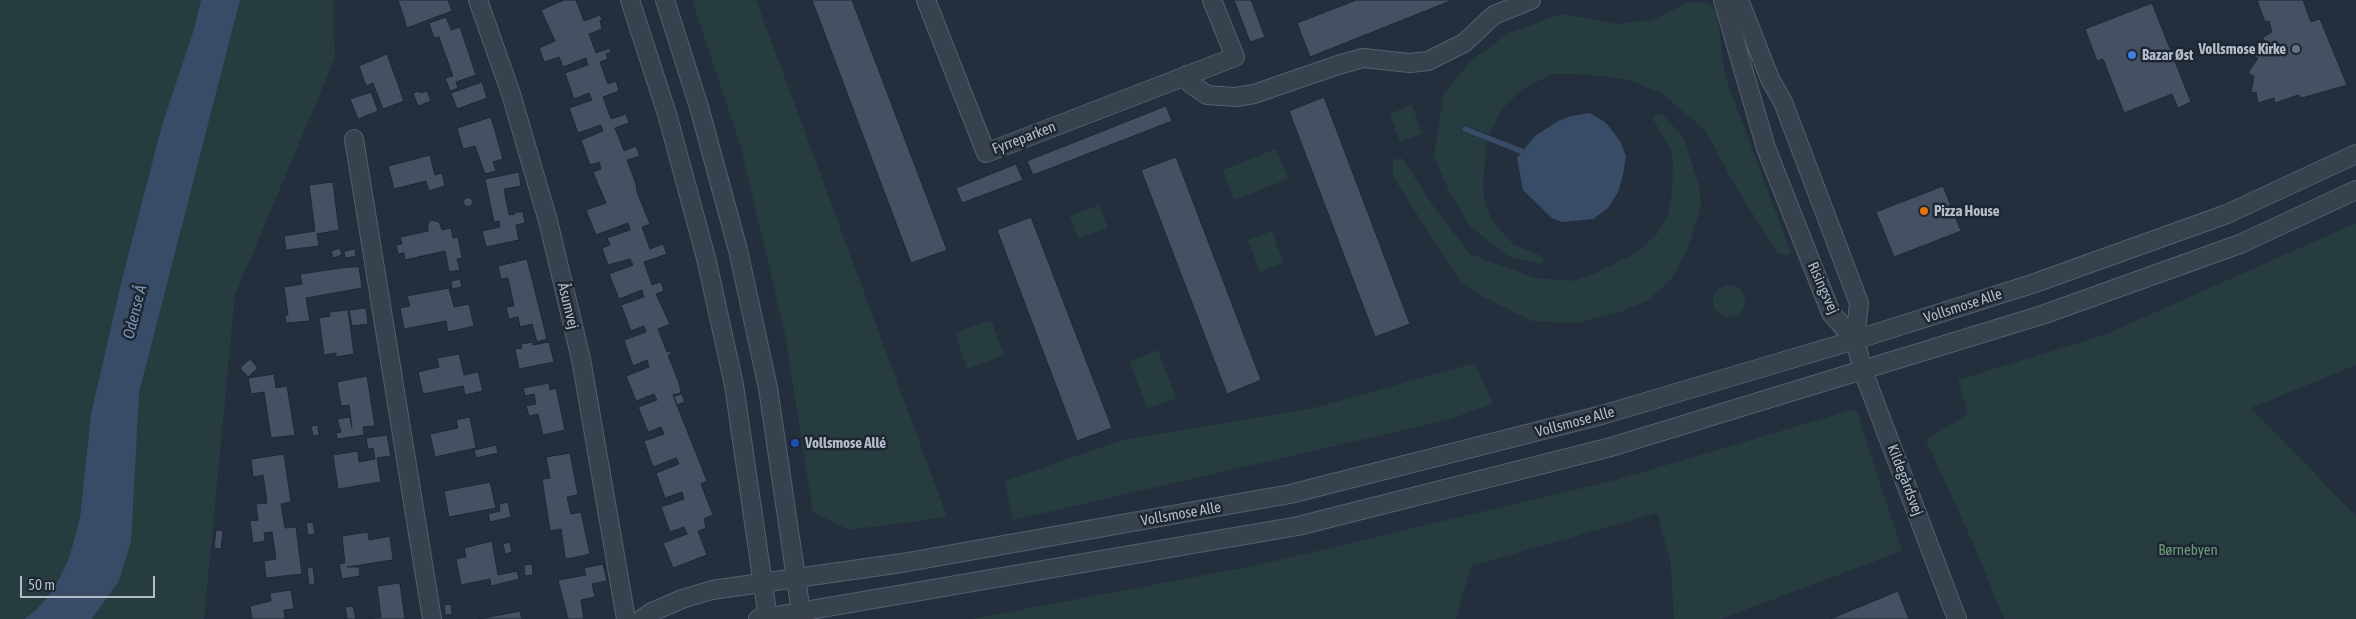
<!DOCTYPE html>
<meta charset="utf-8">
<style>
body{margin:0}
#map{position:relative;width:2356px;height:619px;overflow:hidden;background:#242f3e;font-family:"Asap Condensed",sans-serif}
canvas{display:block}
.scale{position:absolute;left:20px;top:576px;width:135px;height:22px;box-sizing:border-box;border:2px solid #b4bcc9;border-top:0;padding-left:6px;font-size:15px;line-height:18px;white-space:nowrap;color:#b4bcc9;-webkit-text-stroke:4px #1d2633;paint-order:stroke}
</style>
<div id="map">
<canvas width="2356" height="619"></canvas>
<div class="scale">50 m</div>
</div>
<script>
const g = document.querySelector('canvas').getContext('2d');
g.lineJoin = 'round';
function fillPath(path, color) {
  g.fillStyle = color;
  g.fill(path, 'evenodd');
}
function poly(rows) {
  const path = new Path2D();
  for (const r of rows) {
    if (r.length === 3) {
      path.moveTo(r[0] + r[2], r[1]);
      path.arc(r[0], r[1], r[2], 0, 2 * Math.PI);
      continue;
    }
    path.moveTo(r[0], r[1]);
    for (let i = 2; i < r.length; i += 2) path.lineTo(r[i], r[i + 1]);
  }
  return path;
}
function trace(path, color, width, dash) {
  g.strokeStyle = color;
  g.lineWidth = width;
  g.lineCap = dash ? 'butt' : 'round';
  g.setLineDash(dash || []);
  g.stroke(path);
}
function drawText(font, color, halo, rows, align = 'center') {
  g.font = font + ' "Asap Condensed",sans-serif';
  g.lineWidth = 5;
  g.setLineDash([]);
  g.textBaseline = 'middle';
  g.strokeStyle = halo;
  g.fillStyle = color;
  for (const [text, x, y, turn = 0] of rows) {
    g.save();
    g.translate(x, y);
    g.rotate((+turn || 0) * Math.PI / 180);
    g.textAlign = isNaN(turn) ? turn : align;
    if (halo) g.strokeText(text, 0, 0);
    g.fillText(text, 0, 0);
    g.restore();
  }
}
const green = poly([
 [0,0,201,0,194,29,162,125,123,275,91,414,80,518,69,558,53,591,36,610,24,619,0,619],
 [240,0,333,0,335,58,235,295,204,619,92,619,97,614,135,428,139,393],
 [692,0,756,0,947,517,848,530,813,512,785,334,741,147],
 [1690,2,1710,4,1717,13,1725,76,1791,253,1785,256,1777,252,1734,184,1706,131,1661,93,1626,79,1580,74,1552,74,1521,90,1501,110,1490,134,1464,125,1461,131,1487,141,1483,185,1485,204,1492,220,1513,244,1541,256,1544,259,1542,264,1509,257,1471,227,1449,191,1434,156,1444,93,1473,59,1509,33,1559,15,1570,15,1617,24,1652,20],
 [1412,105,1422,134,1400,142,1390,114],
 [1658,113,1662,114,1683,137,1700,189,1701,207,1687,250,1670,281,1648,300,1623,311,1577,323,1532,321,1482,296,1461,282,1393,177,1393,160,1402,158,1434,207,1470,254,1535,278,1572,281,1598,272,1634,254,1657,234,1668,215,1672,193,1673,163,1671,151,1652,117],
 [1276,149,1288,179,1234,200,1223,170],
 [1099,205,1108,228,1078,239,1070,216],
 [2356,223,2356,365,2251,408,2356,516,2356,619,2004,619,1978,554,1926,440,1968,414,1958,380,2104,335],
 [1272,231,1283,263,1260,272,1248,240],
 [1729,301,16],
 [991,320,1004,355,967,369,955,333],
 [1158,350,1176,398,1147,409,1130,361],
 [1475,363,1493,404,1447,420,1013,520,1005,481,1122,440,1314,408],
 [1852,410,1857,412,1902,551,1721,619,1674,619,1671,564,1657,513,1471,566,1456,619,972,619,1258,565,1616,480]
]);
const water = poly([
 [201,0,240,0,139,393,131,542,119,581,92,619,24,619,36,610,53,591,69,558,80,518,91,414,123,275,162,125,194,29],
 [1590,113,1606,123,1620,141,1626,156,1623,175,1618,192,1608,208,1593,219,1562,222,1552,218,1523,190,1517,158,1535,136,1558,121,1571,116]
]);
const stream = poly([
 [1465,129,1521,151]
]);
const building = poly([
 [398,0,448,0,452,11,407,28,398,0],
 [564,0,576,0,584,21,600,15,602,20,600,21,602,29,589,34,596,53,610,48,611,52,606,54,608,59,600,62,608,84,616,81,619,91,603,97,611,119,626,114,629,123,615,128,624,151,636,146,640,156,627,160,636,184,637,192,650,224,642,227,650,249,663,244,667,254,644,262,652,285,661,282,664,291,656,294,670,324,658,329,667,352,670,351,671,354,668,355,679,383,681,393,673,395,707,481,701,484,713,515,704,519,706,528,698,531,707,555,673,568,663,543,687,534,684,527,670,532,661,507,684,499,682,492,665,498,656,473,679,464,676,458,653,467,644,441,664,434,661,427,648,432,638,407,657,400,654,394,636,401,626,376,649,367,647,360,633,366,624,340,646,332,644,326,631,331,621,305,644,297,642,290,619,299,609,274,633,265,630,259,608,265,602,248,610,245,607,238,630,230,628,223,596,235,586,210,606,203,593,172,601,169,599,162,590,165,581,140,603,131,601,125,578,133,569,108,592,100,589,93,574,99,565,73,588,65,586,58,563,67,559,57,544,62,539,48,555,41,541,10,564,0],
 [812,0,852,0,947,250,911,263,812,0],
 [1234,0,1251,0,1265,37,1250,42,1234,0],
 [1356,0,1453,0,1310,57,1297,23,1356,0],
 [2257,0,2303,0,2311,22,2320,19,2347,85,2302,98,2298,95,2275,103,2274,98,2258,103,2256,92,2251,93,2254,76,2248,73,2258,58,2252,55,2266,42,2262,38,2272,32,2269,21,2265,22,2257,0],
 [2152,3,2191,102,2178,108,2172,94,2124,113,2103,59,2097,61,2085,29,2152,3],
 [446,17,451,30,460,27,476,75,456,82,458,88,450,91,445,78,453,76,439,37,434,38,429,23,446,17],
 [387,54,404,101,383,109,373,83,366,86,359,66,387,54],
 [482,82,487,98,457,109,451,93,482,82],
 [419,91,420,93,427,91,431,101,418,106,413,93,419,91],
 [371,92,378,111,358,119,350,99,371,92],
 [1324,97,1410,324,1375,337,1289,111,1324,97],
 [1166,106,1172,121,1033,175,1027,161,1166,106],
 [491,117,503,159,493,162,496,171,485,174,475,146,463,149,457,128,491,117],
 [430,155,435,175,442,173,445,186,429,191,426,181,394,189,388,166,430,155],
 [1176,157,1261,380,1227,394,1141,170,1176,157],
 [1016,164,1023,180,962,203,956,188,1016,164],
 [519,172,521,186,504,189,509,215,515,214,514,212,523,212,525,223,516,225,519,240,486,247,482,231,500,227,499,221,494,222,485,179,519,172],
 [333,182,339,230,317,234,319,246,286,250,284,236,315,231,309,185,333,182],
 [1943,186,1961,231,1894,257,1876,212,1943,186],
 [468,202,4.5],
 [1031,217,1112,428,1077,441,997,230,1031,217],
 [431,220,439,222,442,230,451,228,453,238,458,237,462,258,457,259,460,270,449,272,445,251,405,260,404,253,398,254,396,245,402,244,400,237,428,231,428,224,431,220],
 [340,248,342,255,333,258,331,251,340,248],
 [355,249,356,256,345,258,344,251,355,249],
 [527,259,547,339,537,342,532,324,520,327,518,317,509,319,506,307,514,306,508,278,501,279,498,266,527,259],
 [348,267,359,267,362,288,306,298,310,321,286,323,285,315,288,315,284,287,302,284,300,274,348,267],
 [460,279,462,287,452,289,451,281,460,279],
 [449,288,454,307,469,304,474,326,448,332,446,321,404,329,400,308,410,306,407,296,449,288],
 [366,308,368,324,352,326,349,310,366,308],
 [348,310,354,354,336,357,336,353,324,355,319,318,330,316,329,312,348,310],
 [533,342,533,345,549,342,554,362,519,369,515,349,522,348,521,344,533,342],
 [459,354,464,375,478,372,483,391,465,395,463,386,423,394,418,372,439,367,437,358,459,354],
 [250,359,258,368,248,377,240,368,250,359],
 [274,374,276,388,287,386,295,435,271,438,264,392,251,394,248,378,274,374],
 [367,376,375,426,363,427,364,435,337,439,336,433,341,432,337,419,350,417,352,428,349,405,341,406,337,382,367,376],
 [549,383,550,390,556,388,565,430,543,435,538,414,529,416,526,406,536,404,534,394,525,396,523,388,549,383],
 [682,394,685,402,677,405,674,396,682,394],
 [470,417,476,448,435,457,430,434,458,428,456,420,470,417],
 [318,425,319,435,313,436,311,426,318,425],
 [387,435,391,456,377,458,381,482,338,489,333,455,358,451,359,462,375,459,373,448,368,449,366,438,387,435],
 [496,445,498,453,476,458,474,450,496,445],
 [570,453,578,495,567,497,571,514,581,512,590,554,567,559,565,557,561,529,550,531,542,479,550,478,546,457,570,453],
 [284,454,291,502,281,504,285,528,296,527,302,574,266,578,264,561,276,559,272,532,264,533,265,541,253,543,250,521,258,520,256,504,267,503,263,475,253,477,251,459,284,454],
 [490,482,496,508,449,517,444,491,490,482],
 [508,502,511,517,490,522,488,514,500,511,499,504,508,502],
 [313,522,315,534,308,535,306,523,313,522],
 [216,530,223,531,221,549,214,548,216,530],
 [368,532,369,540,390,536,393,560,347,567,359,567,360,576,342,579,339,564,345,563,342,536,368,532],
 [492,541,498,575,517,571,519,579,491,586,490,579,461,585,456,559,466,557,464,548,492,541],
 [510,542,512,552,505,554,503,544,510,542],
 [532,564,533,575,525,576,524,565,532,564],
 [603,564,607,581,592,584,595,597,581,600,584,619,568,619,558,580,586,575,584,568,603,564],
 [313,567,315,584,309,585,307,568,313,567],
 [400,583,405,619,369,619,381,617,377,586,400,583],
 [291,590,294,609,284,610,285,619,252,619,250,606,271,601,270,593,291,590],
 [1898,591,1909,619,1830,619,1898,591],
 [451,604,452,614,445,615,444,605,451,604],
 [353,606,356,619,347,619,345,607,353,606],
 [520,611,522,619,479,619,520,611]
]);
const minor = poly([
 [478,0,511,94,548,221,581,359,626,619],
 [630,0,667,114,706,258,734,385,768,619],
 [665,0,699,107,738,250,768,388,802,619],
 [926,0,986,153,1235,57,1212,0],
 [1723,0,1766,148,1831,313,1855,340],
 [1739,0,1770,79,1783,102,1859,303,1855,340,1863,371,1957,619],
 [1187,75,1191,84,1207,95,1235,97,1254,94,1338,65,1363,58,1410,63,1428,61,1464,43,1494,15,1531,0],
 [354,139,432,619],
 [642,619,652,612,682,599,712,590,902,563,1290,494,1602,415,1855,340,2032,284,2227,214,2356,154],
 [758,619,1298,526,1611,447,2042,315,2240,244,2356,190]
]);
const markers = [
 [2296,49,5,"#6b7280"],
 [2132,55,5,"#3f7fe0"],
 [1924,211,5,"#e8710a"],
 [795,443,5,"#1a4fb4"]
];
const poiNames = [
 ["Vollsmose Kirke",2286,49,"right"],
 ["Bazar Øst",2142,55],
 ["Pizza House",1934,211],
 ["Vollsmose Allé",805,443]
];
const streetNames = [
 ["Fyrreparken",1024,138,-21],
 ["Risingsvej",1823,288,66],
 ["Åsumvej",568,306,76],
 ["Vollsmose Alle",1963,306,-18],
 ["Vollsmose Alle",1575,422,-15],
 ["Kildegårdsvej",1905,480,69],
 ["Vollsmose Alle",1181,514,-10]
];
const parkNames = [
 ["Børnebyen",2188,550]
];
const waterNames = [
 ["Odense Å",135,312,-76]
];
fillPath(green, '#263c3f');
fillPath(water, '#394c67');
trace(stream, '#394c67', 5.5);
fillPath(building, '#455162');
trace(building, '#1f2835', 1);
trace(minor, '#565f6c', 20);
trace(minor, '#38414e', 18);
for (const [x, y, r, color] of markers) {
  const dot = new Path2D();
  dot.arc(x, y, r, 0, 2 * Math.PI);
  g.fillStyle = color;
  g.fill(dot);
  trace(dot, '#1d2633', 2);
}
drawText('bold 15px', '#b4bcc9', '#1d2633', poiNames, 'left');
drawText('15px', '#b4bcc9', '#1d2633', streetNames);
drawText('15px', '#6b9a76', '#1d2633', parkNames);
drawText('italic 16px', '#7c92b1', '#1d2633', waterNames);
</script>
